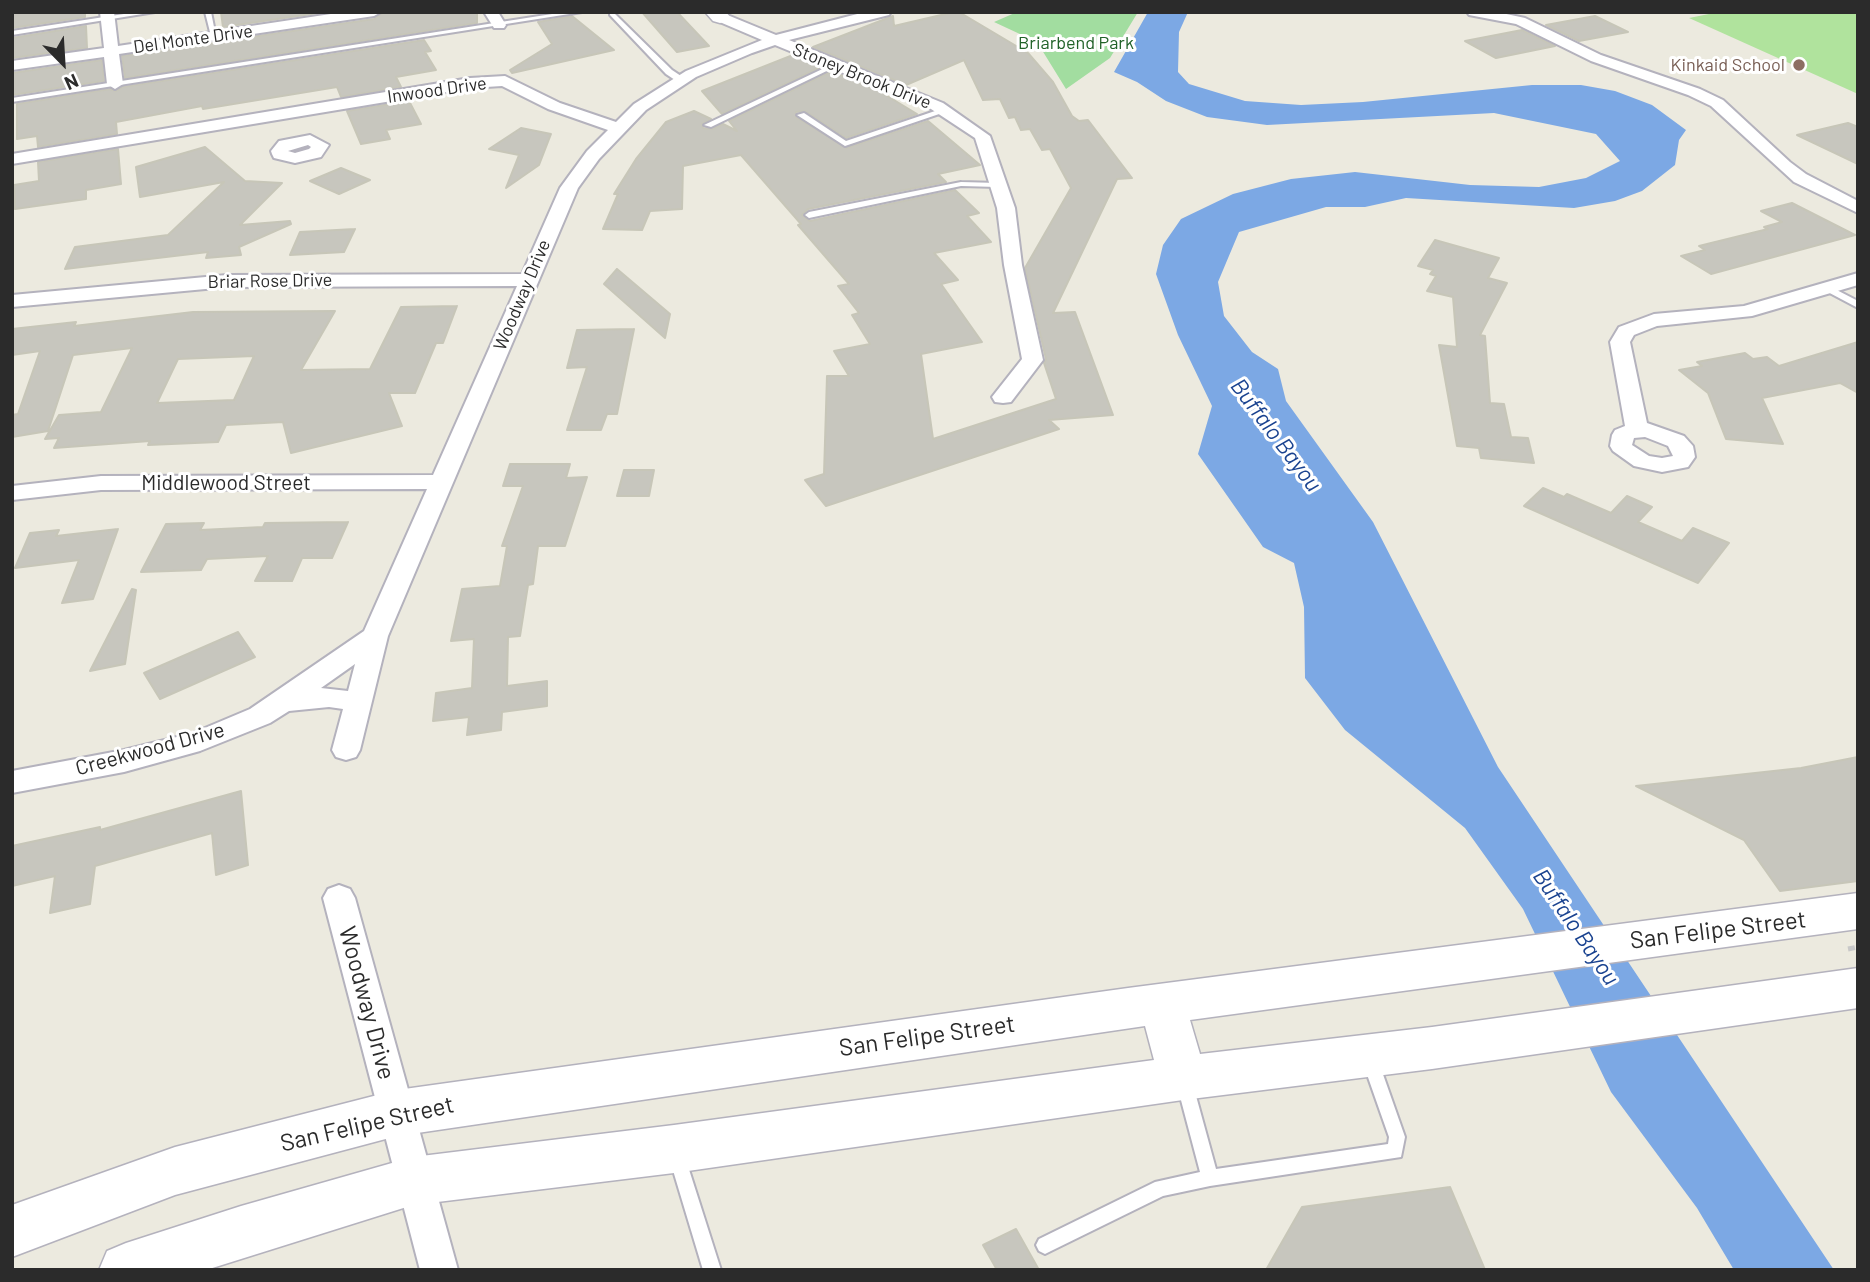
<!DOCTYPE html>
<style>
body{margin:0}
#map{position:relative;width:1870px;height:1282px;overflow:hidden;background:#eceadf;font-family:Barlow,sans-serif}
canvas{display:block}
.frame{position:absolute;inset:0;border:14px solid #2b2b2b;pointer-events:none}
.north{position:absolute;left:28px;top:28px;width:70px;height:70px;-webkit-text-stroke:5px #fff;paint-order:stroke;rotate:156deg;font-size:19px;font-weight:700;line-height:28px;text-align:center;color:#2b2b2b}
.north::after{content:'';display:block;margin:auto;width:24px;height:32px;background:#2b2b2b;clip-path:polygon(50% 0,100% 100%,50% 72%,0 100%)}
</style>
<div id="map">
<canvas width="1870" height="1282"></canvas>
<div class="frame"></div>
<div class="north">N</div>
</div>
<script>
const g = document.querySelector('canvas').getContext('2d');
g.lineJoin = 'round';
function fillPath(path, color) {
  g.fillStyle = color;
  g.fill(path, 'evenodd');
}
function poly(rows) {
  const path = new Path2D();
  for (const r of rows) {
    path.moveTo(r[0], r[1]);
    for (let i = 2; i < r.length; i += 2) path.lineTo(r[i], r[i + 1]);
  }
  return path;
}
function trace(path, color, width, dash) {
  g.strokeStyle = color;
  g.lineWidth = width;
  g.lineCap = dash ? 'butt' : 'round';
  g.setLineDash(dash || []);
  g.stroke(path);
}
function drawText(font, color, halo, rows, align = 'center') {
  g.font = font + ' Barlow,sans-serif';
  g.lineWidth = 6;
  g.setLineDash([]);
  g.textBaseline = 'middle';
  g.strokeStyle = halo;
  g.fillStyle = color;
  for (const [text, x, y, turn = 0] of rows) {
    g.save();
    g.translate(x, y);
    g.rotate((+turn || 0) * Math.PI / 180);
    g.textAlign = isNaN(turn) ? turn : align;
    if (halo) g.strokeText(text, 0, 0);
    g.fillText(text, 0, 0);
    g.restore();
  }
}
const green = poly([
 [1017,12,1138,12,1110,58,1066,89,1037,42,994,22]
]);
const pitch = poly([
 [1719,12,1858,14,1858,94,1689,18]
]);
const water = poly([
 [1148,12,1188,12,1179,32,1178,72,1189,84,1245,101,1301,105,1363,102,1532,85,1581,85,1615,91,1652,105,1686,130,1679,140,1675,165,1642,191,1615,201,1574,208,1406,198,1365,207,1326,207,1239,232,1218,282,1224,316,1252,352,1278,369,1286,401,1373,522,1498,767,1834,1270,1734,1270,1697,1208,1611,1092,1523,909,1465,828,1345,730,1305,678,1304,607,1294,563,1263,547,1198,454,1212,406,1178,335,1156,274,1163,245,1181,219,1233,194,1291,179,1355,172,1470,185,1539,187,1586,178,1620,161,1596,134,1494,113,1267,125,1207,117,1166,101,1137,82,1114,72]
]);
const building = poly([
 [12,12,85,12,85,17,12,28,12,12],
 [221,12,325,12,223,27,221,12],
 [384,12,477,12,477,23,125,78,122,56,374,19,384,12],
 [642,12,677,12,709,46,677,52,642,12],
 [954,12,959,12,1028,53,1053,82,1072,116,1079,121,1088,120,1132,178,1117,179,1053,313,1075,312,1113,415,1049,420,1059,429,826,506,805,480,824,474,827,376,849,376,834,351,870,344,852,315,859,313,838,286,849,284,798,225,801,224,741,155,683,166,682,209,650,211,642,230,603,229,618,194,614,194,636,159,666,122,694,111,711,119,702,124,703,128,712,129,723,124,737,131,729,121,832,71,886,93,884,94,917,114,846,138,805,111,796,112,796,117,846,148,928,121,980,165,938,174,946,182,808,209,802,215,810,221,955,190,979,213,967,216,991,242,934,253,958,280,941,284,982,342,921,354,933,439,1056,399,1044,363,1046,359,1025,268,1071,188,1050,149,1042,150,1030,129,1021,130,1015,117,1009,118,1000,99,983,100,964,60,906,85,813,47,893,16,894,26,954,12],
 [572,16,614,50,512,73,510,70,552,44,538,22,572,16],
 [1595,16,1628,32,1579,41,1546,25,1595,16],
 [86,26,87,48,12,58,12,38,86,26],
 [1522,30,1555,46,1496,58,1465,41,1522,30],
 [424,40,431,51,425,52,436,70,396,77,401,87,341,97,337,87,203,109,202,106,116,122,117,134,38,147,37,136,17,139,17,104,110,89,116,91,123,87,424,40],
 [793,55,821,67,722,114,702,91,793,55],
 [102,60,104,81,12,95,12,73,102,60],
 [409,101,421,124,386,130,390,139,361,144,347,111,409,101],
 [1848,123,1858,127,1858,164,1797,135,1848,123],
 [521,128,551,134,539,165,506,188,519,155,489,149,521,128],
 [205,147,245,181,282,183,240,225,290,221,291,224,239,247,241,255,206,258,208,252,65,269,75,247,168,235,224,182,140,197,136,167,205,147],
 [118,149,121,184,86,190,86,199,15,209,14,185,39,181,38,162,118,149],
 [341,168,370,180,339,194,310,181,341,168],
 [1792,203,1855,235,1711,274,1681,256,1705,250,1699,246,1768,229,1764,227,1782,222,1761,211,1792,203],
 [355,229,344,252,290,255,300,232,355,229],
 [1435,240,1499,258,1488,278,1507,283,1480,335,1485,336,1490,403,1504,404,1511,437,1528,438,1534,463,1481,458,1479,448,1457,446,1439,345,1457,347,1453,297,1427,291,1436,276,1430,274,1433,270,1418,266,1435,240],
 [617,269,670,314,665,338,604,284,617,269],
 [457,306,443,343,436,343,415,393,389,393,402,426,291,453,283,422,226,425,218,442,148,445,150,441,54,448,59,438,45,439,59,415,101,412,132,348,73,355,48,431,12,437,12,415,18,414,40,351,12,355,12,329,76,322,74,326,193,312,335,311,301,370,370,369,401,307,457,306],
 [254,356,234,400,157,403,178,359,254,356],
 [634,329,617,414,607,414,601,430,567,430,587,367,567,368,577,330,634,329],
 [1858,342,1858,393,1840,383,1762,398,1783,444,1726,439,1708,393,1679,370,1702,366,1697,362,1745,353,1753,359,1767,357,1779,366,1858,342],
 [510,464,570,464,566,478,587,477,565,546,538,546,533,584,528,585,520,636,508,637,507,686,547,681,547,706,502,712,501,730,467,735,469,717,433,721,436,693,472,688,474,639,451,641,462,589,500,586,507,546,502,546,523,486,503,486,510,464],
 [624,470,654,470,649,496,617,496,624,470],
 [1543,488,1564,497,1567,494,1611,513,1627,496,1652,507,1638,522,1682,541,1693,528,1729,543,1698,583,1524,506,1543,488],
 [348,522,332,558,302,558,292,581,255,581,268,556,207,559,201,570,141,572,166,524,204,523,200,530,263,527,265,523,348,522],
 [118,529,93,599,62,603,79,560,15,568,30,533,59,530,56,536,118,529],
 [132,589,136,590,125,664,90,671,132,589],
 [238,632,255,657,160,699,144,673,238,632],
 [1858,757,1858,881,1780,891,1744,840,1636,786,1801,768,1858,757],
 [241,791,248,865,216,875,212,833,95,866,90,904,50,913,55,876,12,886,12,846,100,827,100,830,241,791],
 [1450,1187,1485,1270,1266,1270,1302,1207,1450,1187],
 [1016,1229,1039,1270,997,1270,983,1245,1016,1229]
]);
const path = poly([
 [1848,949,1858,947]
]);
const lane = poly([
 [137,12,155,12,12,35,12,31,137,12],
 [205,12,211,12,216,37,211,36,205,12],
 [565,12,582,12,12,102,12,98,565,12],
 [610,13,614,13,672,70,684,78,684,82,678,82,666,74,610,15,610,13],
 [833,64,839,65,711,127,704,125,833,64],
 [941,109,948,111,845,146,797,115,804,113,846,141,941,109],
 [961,182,998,183,1002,185,998,187,961,186,809,218,805,215,809,212,961,182],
 [1827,285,1858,301,1858,308,1824,290,1822,288,1827,285],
 [1371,1056,1377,1058,1379,1063,1405,1137,1401,1157,1210,1186,1163,1196,1051,1251,1045,1254,1039,1251,1036,1245,1039,1239,1155,1182,1200,1172,1177,1085,1179,1080,1185,1078,1191,1080,1193,1085,1216,1169,1388,1144,1389,1137,1363,1063,1365,1058,1371,1056],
 [677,1149,683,1151,685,1157,721,1270,703,1270,669,1157,671,1151,677,1149]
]);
const street = poly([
 [100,12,114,12,118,46,344,12,381,12,374,16,119,54,123,84,115,89,107,84,104,57,12,70,12,61,104,48,100,12],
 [484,12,498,12,506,25,504,28,494,28,484,12],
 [865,12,891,12,889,15,789,40,943,103,990,136,1015,208,1022,265,1043,360,1011,402,1003,403,995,402,992,397,1022,359,1004,265,997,208,975,138,931,109,775,45,752,53,696,77,646,110,599,159,578,188,388,636,360,750,356,757,346,760,336,757,332,750,343,709,329,707,289,711,270,723,200,751,124,772,12,793,12,771,124,750,193,733,250,709,364,631,427,489,101,490,12,500,12,486,101,476,433,475,517,286,227,287,12,307,12,295,227,275,522,274,560,188,587,151,608,130,548,109,502,86,470,88,12,164,12,154,470,78,505,76,560,103,616,122,634,104,686,71,762,40,715,20,715,14,725,14,776,35,865,12],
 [355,664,348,691,321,688,355,664],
 [1467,12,1497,12,1525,18,1601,55,1700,89,1723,100,1790,162,1806,174,1858,201,1858,213,1794,182,1711,106,1688,95,1591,61,1516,24,1469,15,1467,12],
 [310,135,329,145,321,157,295,163,274,158,272,154,271,151,279,141,310,135],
 [308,145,311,147,309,149,295,153,288,151,308,145],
 [1858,273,1858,285,1752,316,1657,326,1634,335,1630,342,1647,423,1684,436,1693,446,1695,457,1688,467,1662,472,1634,466,1613,451,1610,446,1612,435,1615,430,1625,426,1610,342,1619,327,1654,314,1744,306,1858,273],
 [1645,437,1668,446,1673,456,1662,458,1649,456,1632,445,1634,438,1645,437],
 [339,885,350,889,355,898,458,1270,420,1270,323,898,328,889,339,885]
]);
const secondary = poly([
 [705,12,726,12,730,17,727,21,720,23,713,21,705,12],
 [1858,893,1858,929,1190,1020,1200,1054,1432,1027,1858,968,1858,1008,1432,1069,1183,1100,674,1173,413,1205,206,1270,99,1270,107,1251,126,1243,241,1206,413,1157,674,1125,1154,1060,1145,1026,397,1136,175,1195,12,1257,12,1205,175,1147,397,1090,1128,988,1858,893]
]);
const markers = [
 [1799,65,7,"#8d6e63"]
];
const farStreetnames = [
 ["Del Monte Drive",193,39,-8],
 ["Stoney Brook Drive",862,76,22],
 ["Inwood Drive",437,90,-8],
 ["Briar Rose Drive",270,281,-1],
 ["Woodway Drive",522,295,-67]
];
const farParknames = [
 ["Briarbend Park",1076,43]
];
const farEducationnames = [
 ["Kinkaid School",1785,65]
];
const streetNames = [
 ["Middlewood Street",226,483],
 ["Creekwood Drive",150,749,-15]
];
const waterNames = [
 ["Buffalo Bayou",1276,435,53],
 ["Buffalo Bayou",1576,927,56]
];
const nearStreetnames = [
 ["San Felipe Street",1718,930,-7],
 ["Woodway Drive",367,1003,75],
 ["San Felipe Street",927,1036,-8],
 ["San Felipe Street",367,1124,-13]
];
fillPath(green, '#a2dda0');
fillPath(pitch, '#b0e39d');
fillPath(water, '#7ca8e4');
fillPath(building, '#c7c6be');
trace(building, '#c7c6b8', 2);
trace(lane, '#b4b2bd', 4);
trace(street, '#b4b2bd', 4);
trace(secondary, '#b4b2bd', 3);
trace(path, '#c8c8c8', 5, [7, 4.5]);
fillPath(lane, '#fff');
fillPath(street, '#fff');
fillPath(secondary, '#fff');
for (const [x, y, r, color] of markers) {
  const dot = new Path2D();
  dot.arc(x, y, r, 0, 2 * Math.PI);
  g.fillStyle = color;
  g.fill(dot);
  trace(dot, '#fff', 2.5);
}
drawText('18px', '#2b2b2b', '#fff', farStreetnames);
drawText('18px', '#216228', '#fff', farParknames);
drawText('18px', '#785e54', '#fff', farEducationnames, 'right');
drawText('21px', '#2b2b2b', '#fff', streetNames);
drawText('italic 23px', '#1a4390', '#fff', waterNames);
drawText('24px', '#2b2b2b', '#fff', nearStreetnames);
</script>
